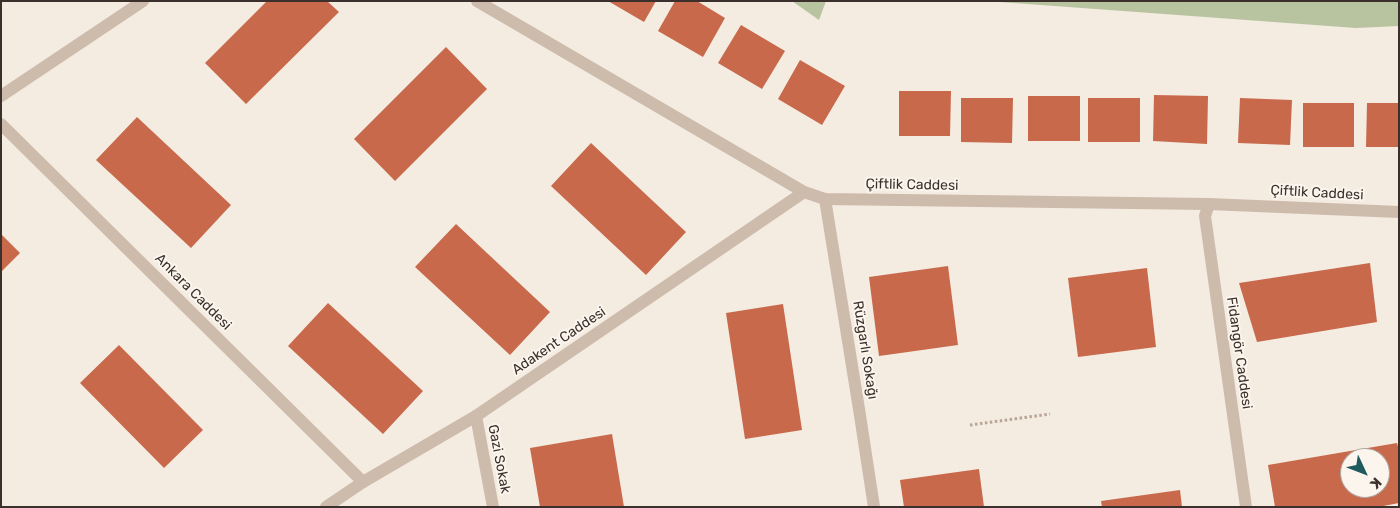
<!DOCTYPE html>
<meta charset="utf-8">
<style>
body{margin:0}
#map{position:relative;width:1400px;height:508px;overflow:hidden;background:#f4ebe1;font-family:Rubik,sans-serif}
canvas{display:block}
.frame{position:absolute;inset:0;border:2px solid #3b302b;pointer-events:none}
.north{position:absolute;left:1340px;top:448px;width:50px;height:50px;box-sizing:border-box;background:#fbf5ee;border:1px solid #aea6a0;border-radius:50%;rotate:133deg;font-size:14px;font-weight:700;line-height:20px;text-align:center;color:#3b302b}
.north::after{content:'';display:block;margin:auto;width:18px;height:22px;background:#1f5a5e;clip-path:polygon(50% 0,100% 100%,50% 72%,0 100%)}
</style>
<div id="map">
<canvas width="1400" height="508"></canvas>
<div class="frame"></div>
<div class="north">K</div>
</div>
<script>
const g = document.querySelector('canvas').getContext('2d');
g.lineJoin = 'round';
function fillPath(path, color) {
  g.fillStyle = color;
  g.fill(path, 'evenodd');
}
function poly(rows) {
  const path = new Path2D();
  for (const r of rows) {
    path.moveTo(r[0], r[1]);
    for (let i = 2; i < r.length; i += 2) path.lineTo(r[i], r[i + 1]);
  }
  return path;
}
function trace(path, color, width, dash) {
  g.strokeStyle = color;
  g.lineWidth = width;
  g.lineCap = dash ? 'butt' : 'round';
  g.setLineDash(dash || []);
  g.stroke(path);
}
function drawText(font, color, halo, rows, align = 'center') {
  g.font = font + ' Rubik,sans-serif';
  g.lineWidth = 4;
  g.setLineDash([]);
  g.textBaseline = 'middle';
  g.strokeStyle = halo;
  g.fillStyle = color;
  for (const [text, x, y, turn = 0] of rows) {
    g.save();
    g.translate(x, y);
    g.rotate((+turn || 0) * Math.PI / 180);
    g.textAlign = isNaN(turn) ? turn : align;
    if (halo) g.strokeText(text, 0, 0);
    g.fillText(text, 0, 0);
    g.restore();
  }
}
const green = poly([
 [792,1,826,1,819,20],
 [986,1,1399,1,1399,26,1356,28]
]);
const building = poly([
 [267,1,327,1,339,12,246,104,205,63],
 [608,1,656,1,644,22],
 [675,1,697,1,725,18,703,57,658,31],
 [741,25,785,51,762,89,718,63],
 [446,47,487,89,395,181,354,139],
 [800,60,845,86,822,125,778,99],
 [899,91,951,91,950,136,899,136],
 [1154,95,1208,96,1207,144,1153,141],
 [1028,96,1080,96,1080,141,1028,141],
 [961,98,1013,98,1012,143,961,142],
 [1088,98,1140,98,1140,142,1088,142],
 [1240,98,1292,100,1290,145,1238,143],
 [1303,103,1354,103,1354,147,1303,147],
 [1367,103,1399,103,1399,147,1366,147],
 [137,117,231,205,191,248,96,160],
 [591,143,686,232,646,275,551,186],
 [456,224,550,312,510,355,415,267],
 [1,234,20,253,1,272],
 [1370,263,1377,322,1257,342,1239,283],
 [948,266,958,345,879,356,869,277],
 [1147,268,1156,347,1078,357,1068,278],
 [328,303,423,391,383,434,288,346],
 [783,304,802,430,745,439,726,313],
 [119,345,203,430,164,468,80,383],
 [612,434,624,507,540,507,530,448],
 [1397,443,1399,450,1399,503,1378,507,1275,507,1268,465],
 [1350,458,1380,458,1380,488,1350,488],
 [979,469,984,507,904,507,900,480],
 [1180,490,1182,507,1102,507,1101,501]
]);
const path = poly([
 [970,425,1050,414]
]);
const minor = poly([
 [1,96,143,1],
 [1,124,363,482],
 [825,199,859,409,874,507],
 [1209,204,1205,216,1246,507],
 [476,416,493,507]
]);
const tertiary = poly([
 [477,1,804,192,825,199,1209,204,1399,212],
 [326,507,363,482,476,416,804,192]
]);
const streetNames = [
 ["Çiftlik Caddesi",912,185,1],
 ["Çiftlik Caddesi",1317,193,3],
 ["Ankara Caddesi",193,292,45],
 ["Adakent Caddesi",559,341,-34],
 ["Rüzgarlı Sokağı",865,350,81],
 ["Fidangör Caddesi",1239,353,82],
 ["Gazi Sokak",499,459,79]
];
fillPath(green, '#b8c4a0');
fillPath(building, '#c8694b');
trace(path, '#b9a596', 3, [2.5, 2.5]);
trace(minor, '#cdbbac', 12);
trace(tertiary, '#cdbbac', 12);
drawText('14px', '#3b302b', '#fbf5ee', streetNames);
</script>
